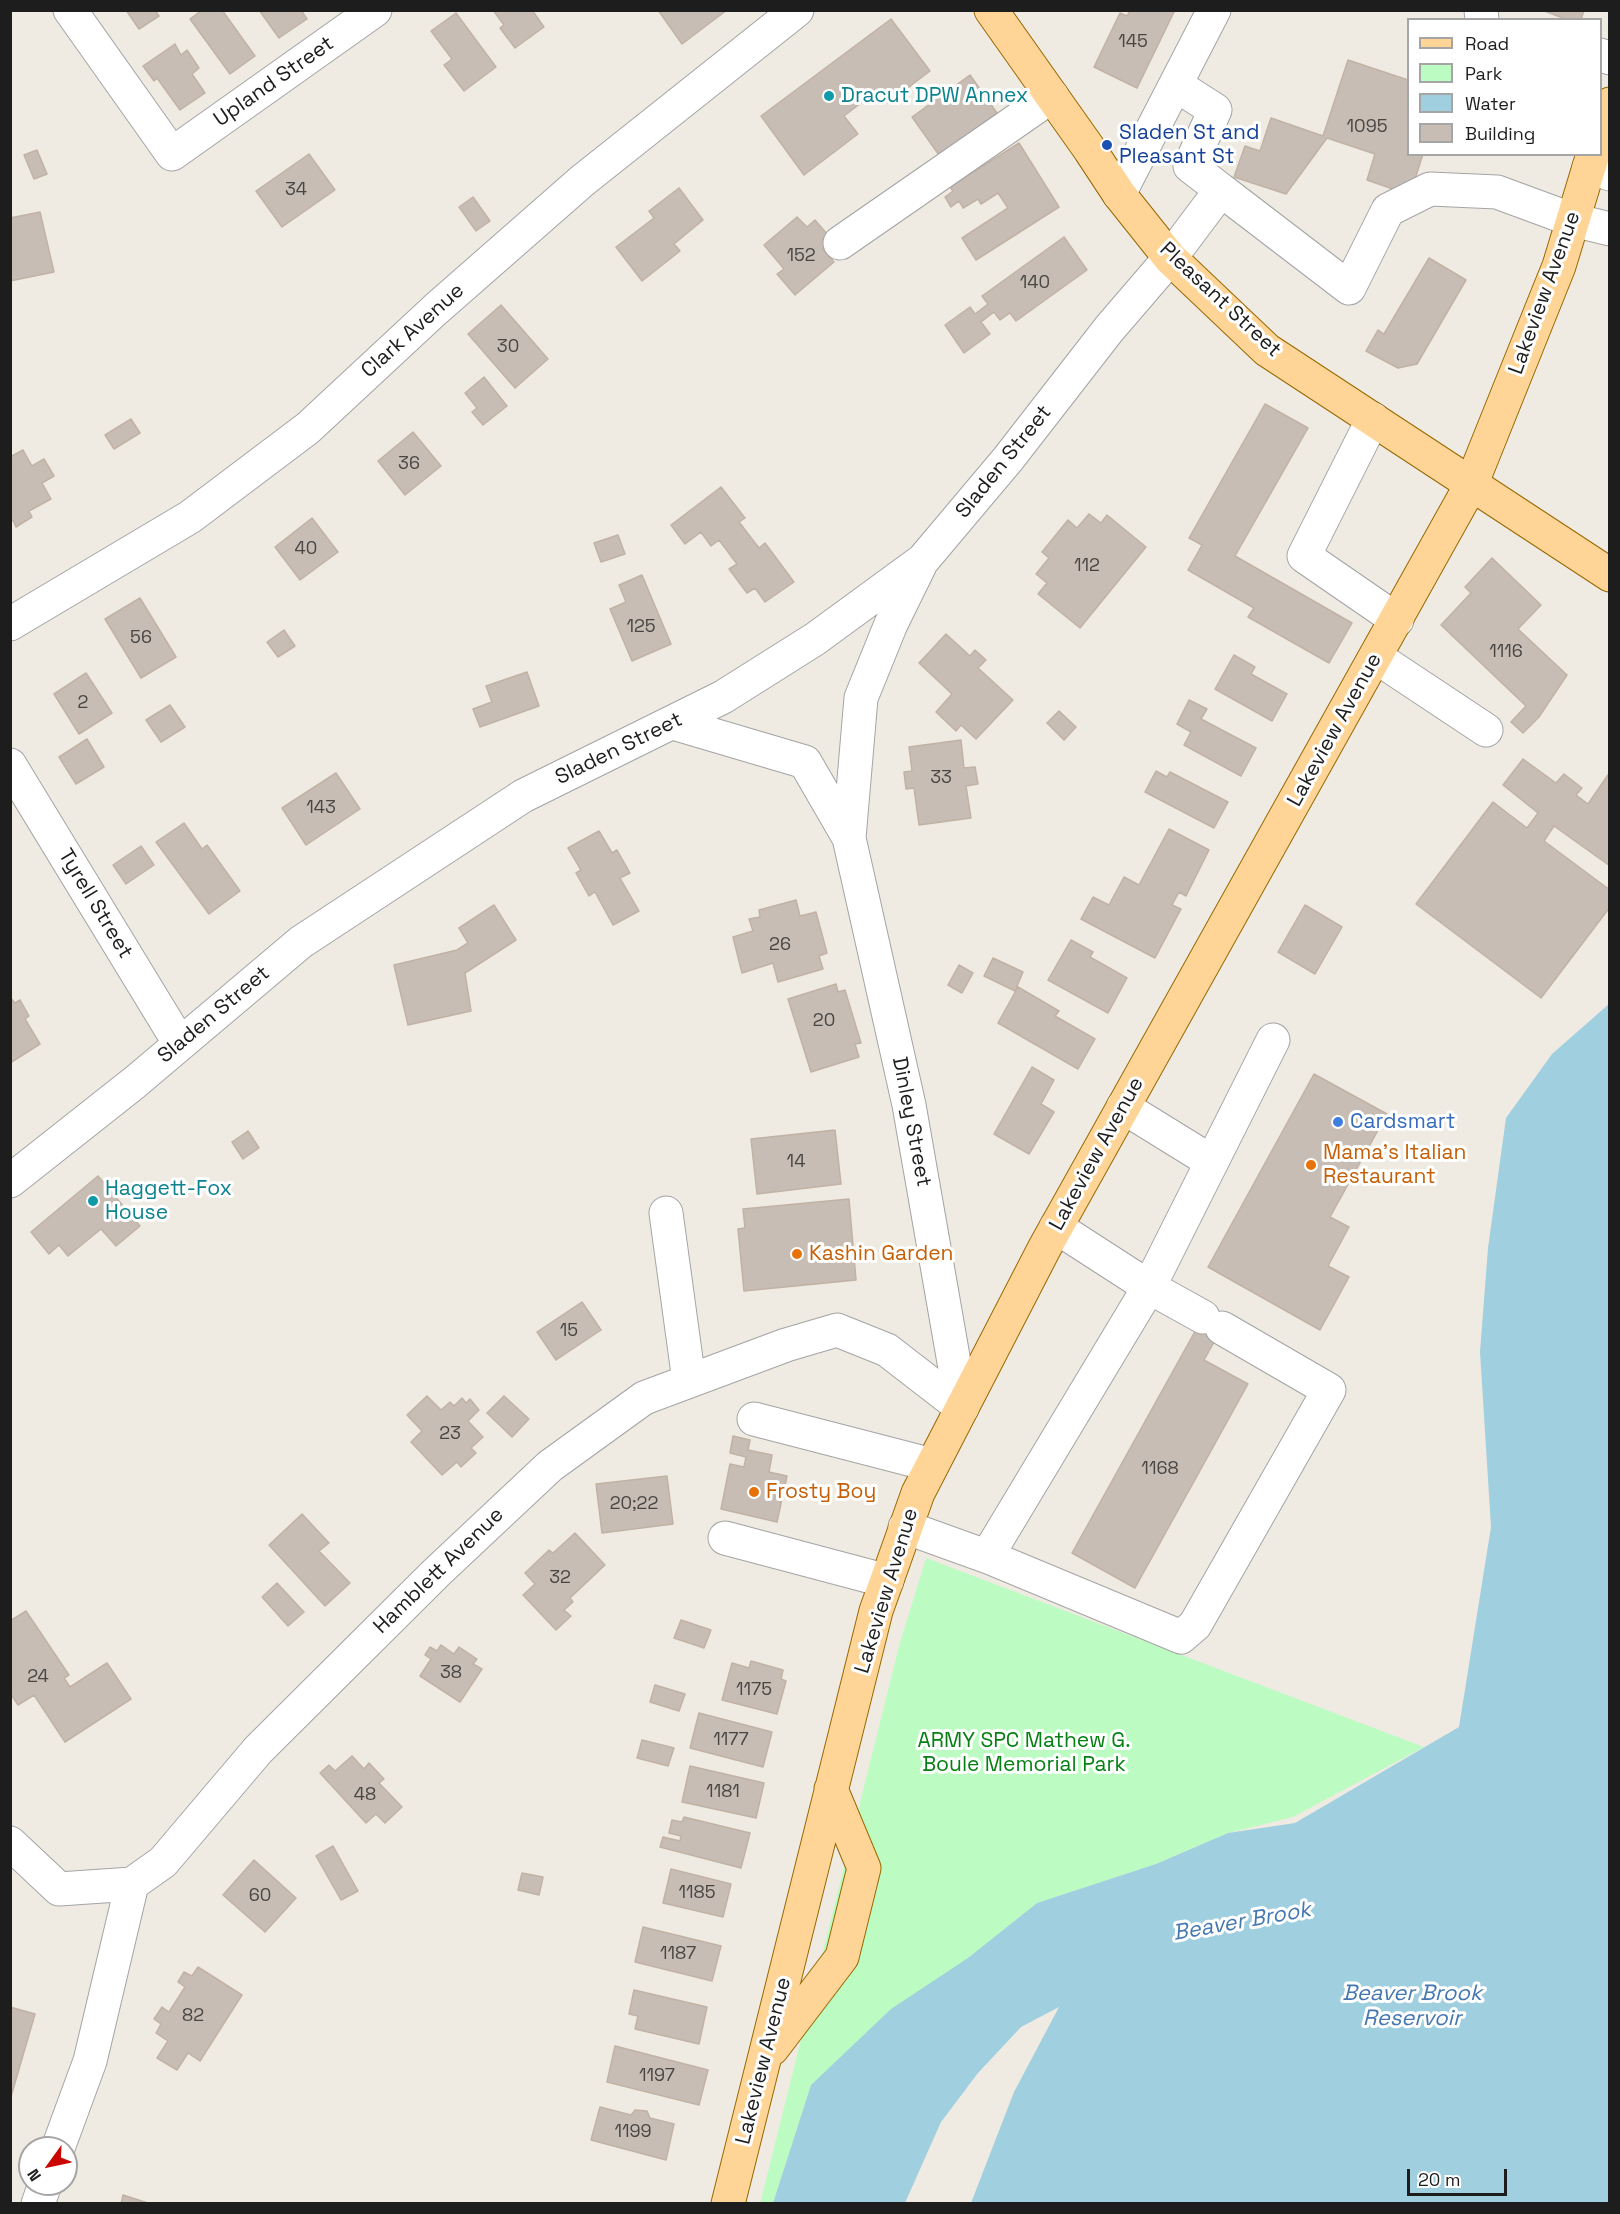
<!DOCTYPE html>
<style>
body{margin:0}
#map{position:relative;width:1620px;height:2214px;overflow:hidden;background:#efebe2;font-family:"Space Grotesk",sans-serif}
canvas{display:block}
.frame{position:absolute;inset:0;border:12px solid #1d1d1d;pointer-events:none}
.legend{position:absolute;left:1407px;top:18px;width:195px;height:138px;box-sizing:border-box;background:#fff;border:2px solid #a5a5a5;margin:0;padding:8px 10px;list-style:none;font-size:18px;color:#1d1d1d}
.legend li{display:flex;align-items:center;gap:12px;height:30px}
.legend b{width:30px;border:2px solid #a5a5a5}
.north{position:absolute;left:18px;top:2136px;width:60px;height:60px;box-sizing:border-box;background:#fff;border:2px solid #a5a5a5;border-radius:50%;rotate:237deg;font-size:16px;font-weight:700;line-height:24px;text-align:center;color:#1d1d1d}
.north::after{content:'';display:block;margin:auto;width:21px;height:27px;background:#ca0600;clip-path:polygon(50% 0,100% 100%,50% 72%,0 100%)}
.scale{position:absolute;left:1407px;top:2169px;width:100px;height:27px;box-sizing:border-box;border:3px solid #1d1d1d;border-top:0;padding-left:8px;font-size:18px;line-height:21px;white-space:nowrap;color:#1d1d1d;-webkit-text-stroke:4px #fff;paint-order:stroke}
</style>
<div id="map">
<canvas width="1620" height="2214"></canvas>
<div class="frame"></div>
<ul class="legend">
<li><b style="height:8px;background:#ffd597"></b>Road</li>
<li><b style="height:16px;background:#bcfcc3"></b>Park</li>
<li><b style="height:16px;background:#a0cfdf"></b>Water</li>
<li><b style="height:16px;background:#c7bdb5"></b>Building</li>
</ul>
<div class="north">N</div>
<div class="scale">20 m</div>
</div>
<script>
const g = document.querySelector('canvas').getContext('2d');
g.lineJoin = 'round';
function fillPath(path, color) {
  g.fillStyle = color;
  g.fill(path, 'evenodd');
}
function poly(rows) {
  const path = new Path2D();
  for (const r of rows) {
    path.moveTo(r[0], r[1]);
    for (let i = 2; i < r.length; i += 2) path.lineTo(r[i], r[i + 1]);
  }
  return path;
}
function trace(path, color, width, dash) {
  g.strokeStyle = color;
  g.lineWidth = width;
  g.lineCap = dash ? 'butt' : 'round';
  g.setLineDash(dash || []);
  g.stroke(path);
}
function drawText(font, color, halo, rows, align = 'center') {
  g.font = font + ' "Space Grotesk",sans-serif';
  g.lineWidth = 6;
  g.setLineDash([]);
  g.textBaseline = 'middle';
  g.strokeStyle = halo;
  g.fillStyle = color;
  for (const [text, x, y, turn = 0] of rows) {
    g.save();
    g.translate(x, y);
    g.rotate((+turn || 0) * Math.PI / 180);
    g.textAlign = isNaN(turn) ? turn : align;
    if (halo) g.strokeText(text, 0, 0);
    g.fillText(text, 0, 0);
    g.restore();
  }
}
const park = poly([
 [926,1558,1424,1747,1293,1817,1228,1833,1156,1864,1037,1903,811,2085,773,2203,760,2204,899,1646]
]);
const water = poly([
 [1609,1004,1609,2203,971,2203,1014,2092,1059,2007,1021,2027,978,2073,941,2122,905,2203,773,2203,811,2085,891,2009,968,1958,1037,1903,1156,1864,1228,1833,1295,1823,1459,1727,1491,1527,1480,1352,1488,1248,1506,1118,1552,1054]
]);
const building = poly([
 [126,10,155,10,159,16,139,29,126,10],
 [202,10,222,10,255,56,230,74,190,19,202,10],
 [259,10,301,10,307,19,279,38,259,10],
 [493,10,532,10,544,27,515,48,500,28,504,25,493,10],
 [658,10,727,10,682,44,658,10],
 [1130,10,1175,10,1137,88,1094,67,1120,13,1127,16,1130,10],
 [1542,10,1584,10,1581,20,1568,20,1542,10],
 [456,13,496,67,464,91,444,65,452,59,431,31,456,13],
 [891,19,930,71,888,103,878,90,844,116,858,134,804,175,761,116,891,19],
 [175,44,181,55,187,50,199,68,192,74,205,93,180,110,157,78,154,81,143,66,175,44],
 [1348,60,1408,80,1408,154,1423,154,1410,195,1367,180,1375,154,1327,138,1286,194,1234,177,1245,146,1260,151,1271,118,1323,136,1348,60],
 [970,75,997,113,939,155,912,117,970,75],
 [1019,143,1059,207,976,260,962,238,1008,208,998,193,981,204,978,199,963,208,959,201,951,207,945,197,953,191,950,187,1019,143],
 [37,150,47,174,34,179,24,155,37,150],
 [309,154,335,190,282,227,256,191,309,154],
 [679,188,703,220,674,244,680,251,642,281,616,247,654,218,649,211,679,188],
 [473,197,490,221,476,231,459,207,473,197],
 [40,212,54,272,10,281,10,218,40,212],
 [797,217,807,227,815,220,833,241,823,249,834,262,795,295,777,274,784,269,764,245,797,217],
 [1064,237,1087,270,1016,321,1010,313,1000,320,994,312,981,322,990,334,964,353,945,325,970,307,975,314,988,304,982,296,1064,237],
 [1429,258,1466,280,1417,364,1398,368,1366,351,1378,330,1384,334,1429,258],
 [501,305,548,359,515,388,468,334,501,305],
 [484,377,507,406,483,425,472,412,477,408,465,393,484,377],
 [1265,404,1308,428,1235,556,1352,623,1329,663,1248,617,1254,608,1188,570,1202,545,1189,538,1265,404],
 [131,419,140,433,114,449,105,435,131,419],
 [413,432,441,466,405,495,378,461,413,432],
 [23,450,32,466,44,459,54,476,42,483,51,499,29,511,32,517,16,527,13,520,10,522,10,457,23,450],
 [721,487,745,518,739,522,759,548,765,543,794,582,765,602,755,588,747,593,729,569,737,564,719,540,711,546,701,532,685,544,671,525,721,487],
 [1089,514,1101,523,1107,515,1146,547,1080,628,1038,594,1047,583,1036,574,1049,558,1042,552,1068,520,1077,528,1089,514],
 [312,518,338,552,300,580,275,547,312,518],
 [618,535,625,554,601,562,594,543,618,535],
 [1492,558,1541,605,1518,629,1567,675,1539,717,1523,733,1511,722,1526,706,1441,625,1471,593,1465,587,1492,558],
 [642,575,671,644,632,661,610,609,626,602,619,585,642,575],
 [140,598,176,657,141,678,105,619,140,598],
 [284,630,295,646,278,657,267,642,284,630],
 [946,634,970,656,975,650,986,660,978,668,1013,700,976,739,961,725,956,731,936,712,952,694,919,663,946,634],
 [1234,655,1255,667,1251,674,1287,694,1272,721,1215,689,1234,655],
 [527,672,539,706,480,727,473,709,492,702,486,686,527,672],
 [86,673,112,713,79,734,54,694,86,673],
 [1189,700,1207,709,1201,719,1256,748,1241,776,1184,745,1191,732,1177,724,1189,700],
 [170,705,185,727,161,742,146,720,170,705],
 [1059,711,1076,727,1064,740,1047,723,1059,711],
 [87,739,104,767,76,784,59,757,87,739],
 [961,740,964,768,975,767,978,784,966,786,971,818,919,825,914,788,906,789,904,772,912,771,909,747,961,740],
 [1523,759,1556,783,1564,774,1582,788,1576,795,1588,804,1610,772,1610,866,1554,826,1544,841,1610,890,1610,907,1541,998,1416,904,1493,802,1527,828,1538,813,1503,785,1523,759],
 [1156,771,1167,777,1170,772,1228,802,1214,828,1145,792,1156,771],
 [336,773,360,809,306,845,282,808,336,773],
 [184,823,202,849,207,845,240,891,209,914,156,842,184,823],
 [1169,829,1209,850,1186,896,1179,892,1172,905,1181,909,1155,958,1081,919,1093,897,1109,905,1124,877,1139,885,1169,829],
 [599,831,612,853,617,850,630,873,620,878,639,911,613,925,595,892,589,896,576,873,581,870,568,848,599,831],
 [141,846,154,865,126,884,113,865,141,846],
 [796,900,800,916,816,912,827,953,819,956,823,969,778,982,773,963,742,973,733,937,753,931,749,919,760,917,759,910,796,900],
 [494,905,516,940,465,973,471,1011,408,1025,394,965,457,950,468,943,459,928,494,905],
 [1305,905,1342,927,1315,974,1278,952,1305,905],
 [1071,940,1093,952,1090,957,1127,978,1108,1013,1048,980,1071,940],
 [993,958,1023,972,1015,991,984,976,993,958],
 [959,965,973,973,962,993,948,985,959,965],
 [836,984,838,992,845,990,861,1043,855,1044,859,1057,811,1072,788,999,836,984],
 [1018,987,1059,1011,1055,1016,1095,1039,1078,1069,998,1023,1018,987],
 [10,997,15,1003,20,1000,29,1016,25,1019,40,1044,10,1063,10,997],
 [1032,1067,1054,1080,1041,1104,1054,1112,1029,1154,994,1134,1032,1067],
 [1314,1074,1387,1114,1330,1217,1349,1227,1328,1266,1349,1277,1320,1330,1208,1267,1314,1074],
 [835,1130,841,1184,757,1194,751,1139,835,1130],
 [248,1131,259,1148,243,1159,232,1142,248,1131],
 [98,1176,140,1226,116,1246,101,1229,68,1256,59,1245,49,1254,31,1232,98,1176],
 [849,1199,856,1280,744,1291,738,1229,745,1228,743,1209,849,1199],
 [582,1302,601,1330,556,1360,537,1332,582,1302],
 [1208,1308,1227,1319,1204,1360,1248,1384,1135,1588,1072,1553,1208,1308],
 [427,1396,441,1410,450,1402,454,1406,462,1398,466,1403,470,1399,479,1410,468,1421,483,1437,471,1448,476,1453,461,1467,457,1462,442,1475,411,1442,422,1431,407,1415,427,1396],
 [504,1396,529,1419,512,1437,487,1413,504,1396],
 [733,1436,750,1440,748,1450,772,1455,769,1472,787,1476,777,1522,721,1509,730,1464,744,1467,746,1457,730,1453,733,1436],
 [667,1476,673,1524,602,1533,596,1484,667,1476],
 [302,1514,329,1543,319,1551,350,1583,325,1606,269,1545,302,1514],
 [575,1533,605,1565,570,1598,573,1602,564,1610,571,1616,556,1630,523,1595,535,1584,525,1573,549,1550,553,1553,575,1533],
 [277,1583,304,1612,288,1626,262,1597,277,1583],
 [26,1611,69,1675,64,1678,70,1687,107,1663,131,1699,65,1742,34,1695,18,1705,10,1693,10,1621,26,1611],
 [681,1620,711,1630,704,1648,674,1638,681,1620],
 [441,1645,454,1654,459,1647,477,1659,473,1664,482,1669,460,1702,420,1676,431,1659,425,1655,430,1647,437,1651,441,1645],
 [751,1661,783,1670,781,1679,786,1681,777,1714,722,1700,732,1663,749,1668,751,1661],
 [655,1685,685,1694,679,1711,650,1702,655,1685],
 [699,1713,772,1732,763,1767,690,1748,699,1713],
 [642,1740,674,1748,668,1766,637,1758,642,1740],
 [352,1756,364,1769,369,1763,384,1779,379,1783,402,1807,385,1823,376,1814,366,1823,320,1773,329,1765,335,1771,352,1756],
 [690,1766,764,1783,756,1818,682,1802,690,1766],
 [684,1817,750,1833,741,1868,660,1847,663,1837,680,1841,681,1836,669,1833,672,1820,682,1822,684,1817],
 [333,1846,358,1891,341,1900,316,1856,333,1846],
 [254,1860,296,1898,265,1932,223,1895,254,1860],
 [671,1869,731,1884,723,1917,663,1903,671,1869],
 [522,1873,543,1877,539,1895,518,1890,522,1873],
 [643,1927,721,1946,712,1981,635,1962,643,1927],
 [198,1967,242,1995,200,2061,188,2053,177,2070,157,2058,168,2041,156,2033,161,2024,154,2019,162,2007,169,2012,185,1987,178,1982,184,1972,192,1976,198,1967],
 [634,1990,707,2007,699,2044,635,2029,638,2016,629,2014,634,1990],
 [10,2007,35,2014,10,2100,10,2007],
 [615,2046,708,2070,699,2105,607,2082,615,2046],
 [600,2107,631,2115,635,2110,647,2111,650,2118,674,2124,666,2160,591,2140,600,2107],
 [123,2195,151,2204,121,2204,123,2195]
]);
const minor = poly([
 [70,10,172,154,375,10],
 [1481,10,1482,20],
 [1600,55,1610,58],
 [1589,167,1610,174],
 [1221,190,1349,288,1388,210,1430,189,1497,192,1573,220,1610,229],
 [1119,194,1214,10],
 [840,243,1052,96],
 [1373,419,1304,556,1397,620],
 [10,624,190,517,308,428,436,309,582,181,797,10],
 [1376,657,1486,730],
 [673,723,805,762,849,838,909,1105,962,1408],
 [10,765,180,1044],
 [849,838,861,698,891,624,920,565],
 [1123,1107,1212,1162],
 [10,1181,134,1083,301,942,523,796,723,697,815,639,923,560,1008,459,1109,329,1170,258,1221,190,1190,166,1215,110,1176,85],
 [666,1213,689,1381],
 [1056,1227,1149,1287,992,1548,991,1558,1181,1637,1195,1625,1329,1390,1222,1328],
 [1203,1317,1149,1287,1273,1040],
 [754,1419,932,1465],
 [905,1527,991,1558],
 [725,1538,887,1581],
 [10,1843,59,1889,132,1884],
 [58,2148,90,2061,132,1884,163,1862,258,1750,436,1573,550,1466,644,1398,786,1345,837,1330,887,1350,962,1408],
 [38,2204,45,2184]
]);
const major = poly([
 [991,10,1090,150,1119,194,1170,258,1267,350,1610,575],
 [1600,133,1610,104],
 [772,2049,842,1957,864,1868,831,1789],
 [728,2204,876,1611,918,1493,1045,1247,1471,485,1559,266,1593,154]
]);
const markers = [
 [829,96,6,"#0f9aa8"],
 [1107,145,6,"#1a4fb4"],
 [1338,1122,6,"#3f7fe0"],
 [1311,1165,6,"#e8710a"],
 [93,1201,6,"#0f9aa8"],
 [797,1254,6,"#e8710a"],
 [754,1492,6,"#e8710a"]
];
const numberNames = [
 ["145",1133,42],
 ["1095",1367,127],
 ["34",296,190],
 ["152",801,256],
 ["140",1035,283],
 ["30",508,347],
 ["36",409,464],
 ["40",306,549],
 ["112",1087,566],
 ["125",641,627],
 ["56",141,638],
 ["1116",1506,652],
 ["2",83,703],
 ["33",941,778],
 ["143",321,808],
 ["26",780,945],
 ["20",824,1021],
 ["14",796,1162],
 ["15",569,1331],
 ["23",450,1434],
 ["1168",1160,1469],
 ["20;22",634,1504],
 ["32",560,1578],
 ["38",451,1673],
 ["24",38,1677],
 ["1175",754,1690],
 ["1177",731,1740],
 ["1181",723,1792],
 ["48",365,1795],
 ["1185",697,1893],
 ["60",260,1896],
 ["1187",678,1954],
 ["82",193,2016],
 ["1197",657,2076],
 ["1199",633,2132]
];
const streetNames = [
 ["Upland Street",274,82,-35],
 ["Lakeview Avenue",1545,293,-70],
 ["Pleasant Street",1220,300,43],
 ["Clark Avenue",413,331,-42],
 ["Sladen Street",1004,462,-51],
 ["Lakeview Avenue",1335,730,-61],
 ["Sladen Street",619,749,-26],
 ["Tyrell Street",95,904,59],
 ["Sladen Street",214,1015,-40],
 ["Dinley Street",911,1122,79],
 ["Lakeview Avenue",1097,1154,-61],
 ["Hamblett Avenue",439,1571,-44],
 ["Lakeview Avenue",887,1591,-73],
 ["Lakeview Avenue",764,2061,-76]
];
const cultureNames = [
 ["Dracut DPW Annex",841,96],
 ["Haggett-Fox",105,1189],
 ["House",105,1213]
];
const transitNames = [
 ["Sladen St and",1119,133],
 ["Pleasant St",1119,157]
];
const shopNames = [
 ["Cardsmart",1350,1122]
];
const foodNames = [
 ["Mama's Italian",1323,1153],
 ["Restaurant",1323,1177],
 ["Kashin Garden",809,1254],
 ["Frosty Boy",766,1492]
];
const parkNames = [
 ["ARMY SPC Mathew G.",1024,1741],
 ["Boule Memorial Park",1024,1765]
];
const waterNames = [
 ["Beaver Brook",1242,1922,-10],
 ["Beaver Brook",1412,1994],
 ["Reservoir",1412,2019]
];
fillPath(park, '#bcfcc3');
fillPath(water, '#a0cfdf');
fillPath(building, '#c7bdb5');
trace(building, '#c1b2a4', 1.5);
trace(minor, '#a4a4a4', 35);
trace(major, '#966900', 35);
trace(minor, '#fff', 33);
trace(major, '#ffd597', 33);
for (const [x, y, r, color] of markers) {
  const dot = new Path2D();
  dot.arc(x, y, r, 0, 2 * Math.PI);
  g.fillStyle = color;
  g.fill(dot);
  trace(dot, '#fff', 2);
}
drawText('18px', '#484543', null, numberNames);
drawText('21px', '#1d1d1d', '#fff', streetNames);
drawText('21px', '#0d838f', '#fff', cultureNames, 'left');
drawText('21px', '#164399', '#fff', transitNames, 'left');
drawText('21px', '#366cbe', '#fff', shopNames, 'left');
drawText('21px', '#c56008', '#fff', foodNames, 'left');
drawText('21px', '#068014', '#fff', parkNames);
drawText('italic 22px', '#4577b1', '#fff', waterNames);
</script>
